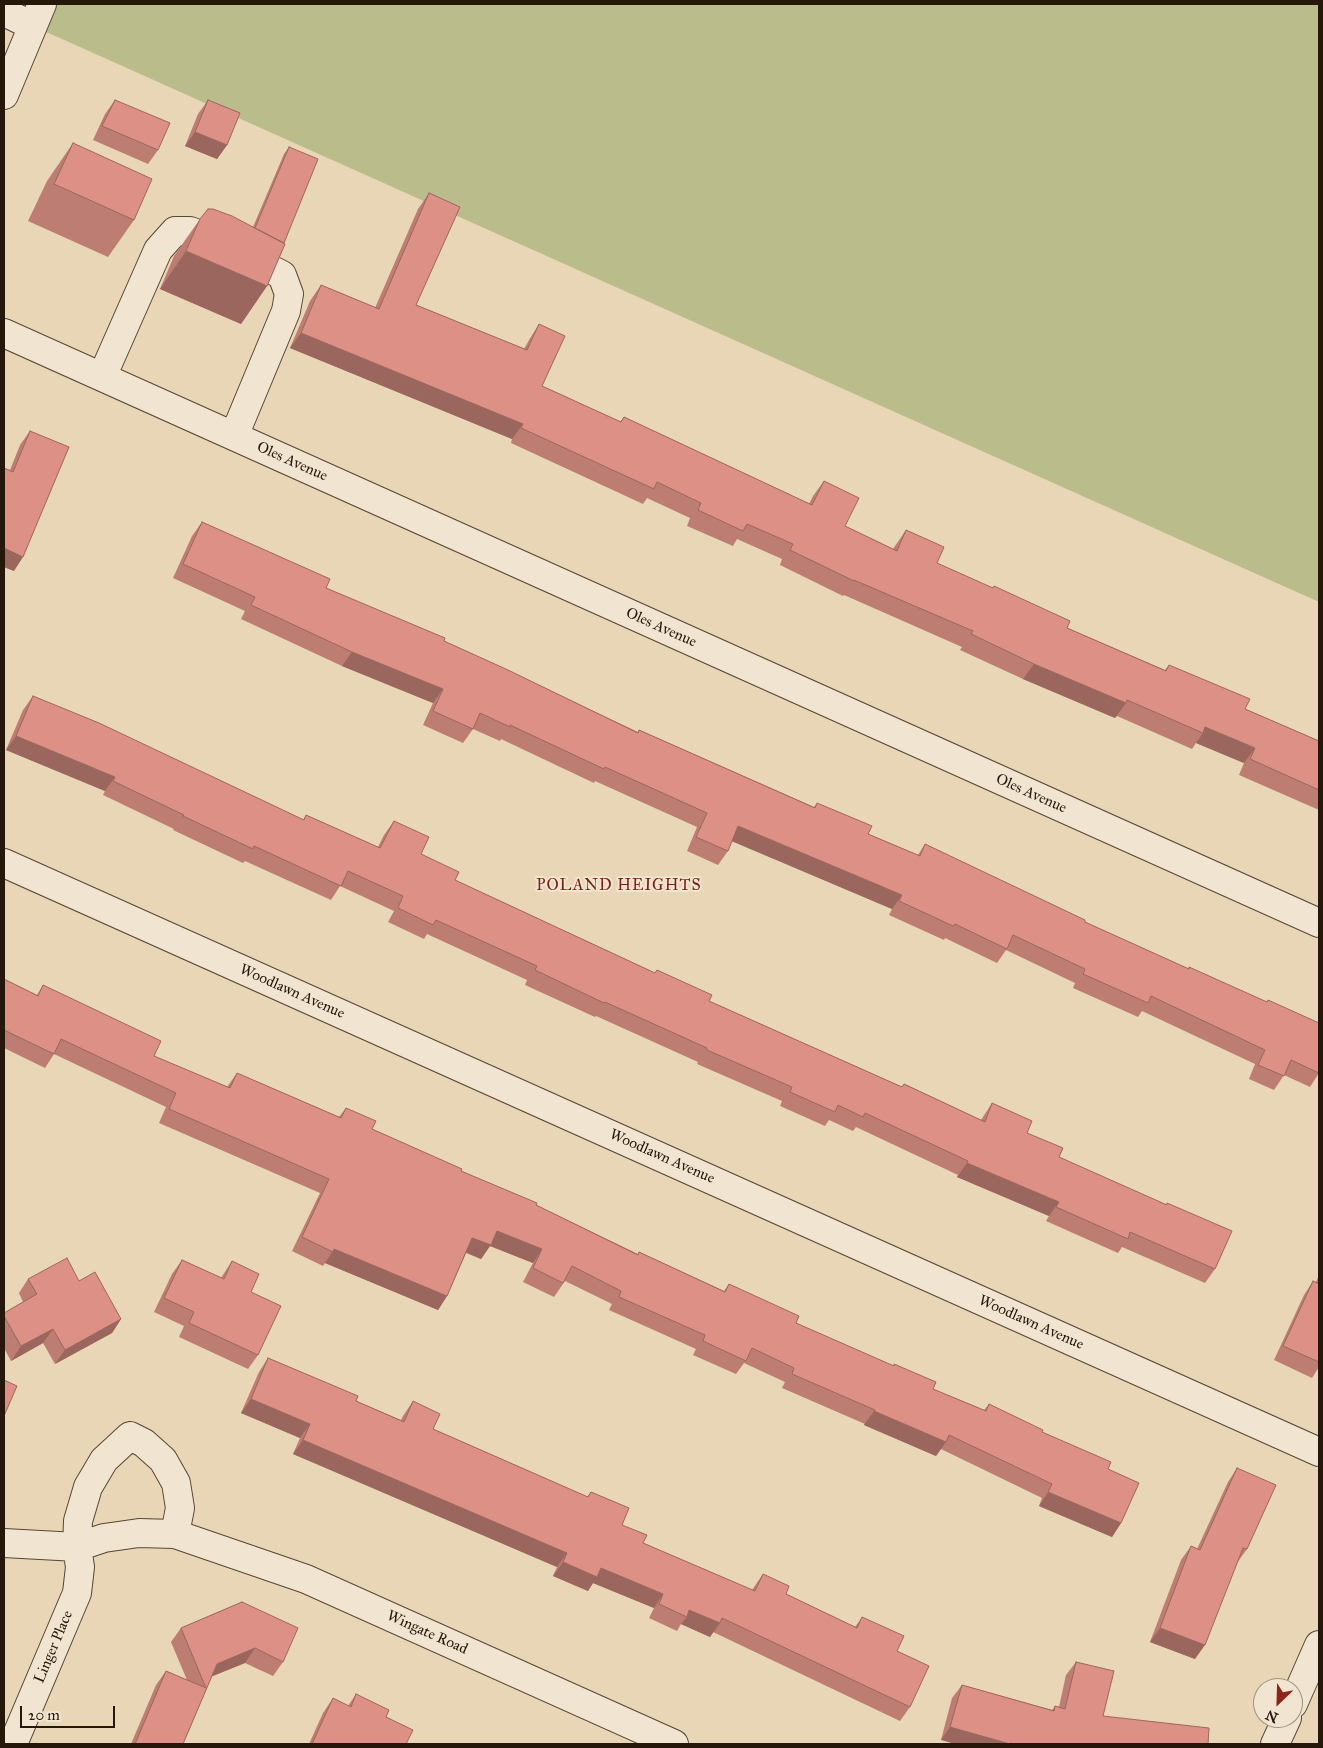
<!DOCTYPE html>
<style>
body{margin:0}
#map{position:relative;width:1323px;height:1748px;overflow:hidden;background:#e9d6b6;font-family:"IM FELL Great Primer",serif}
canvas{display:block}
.frame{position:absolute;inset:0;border:5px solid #251709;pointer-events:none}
.north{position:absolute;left:1253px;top:1678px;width:50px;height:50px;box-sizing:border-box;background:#f1e4d0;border:1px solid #9f9280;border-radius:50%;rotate:204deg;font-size:14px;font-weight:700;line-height:20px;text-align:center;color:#251709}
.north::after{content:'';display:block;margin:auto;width:18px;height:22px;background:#8f2418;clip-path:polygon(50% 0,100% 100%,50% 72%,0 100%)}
.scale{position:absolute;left:20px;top:1706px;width:95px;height:22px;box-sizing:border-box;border:2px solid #251709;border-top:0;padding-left:6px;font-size:15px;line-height:18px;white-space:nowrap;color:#251709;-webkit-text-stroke:4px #f1e4d0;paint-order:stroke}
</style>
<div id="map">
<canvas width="1323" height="1748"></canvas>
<div class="frame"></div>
<div class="north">N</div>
<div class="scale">20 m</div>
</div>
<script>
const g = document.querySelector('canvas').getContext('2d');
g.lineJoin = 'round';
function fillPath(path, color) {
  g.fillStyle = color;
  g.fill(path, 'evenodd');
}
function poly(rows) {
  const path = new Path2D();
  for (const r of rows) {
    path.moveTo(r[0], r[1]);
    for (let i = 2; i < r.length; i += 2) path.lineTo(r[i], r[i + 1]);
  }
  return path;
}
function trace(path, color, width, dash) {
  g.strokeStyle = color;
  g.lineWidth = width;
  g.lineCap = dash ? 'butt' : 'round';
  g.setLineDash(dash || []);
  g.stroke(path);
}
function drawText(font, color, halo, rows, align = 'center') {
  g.font = font + ' "IM FELL Great Primer",serif';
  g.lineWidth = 4;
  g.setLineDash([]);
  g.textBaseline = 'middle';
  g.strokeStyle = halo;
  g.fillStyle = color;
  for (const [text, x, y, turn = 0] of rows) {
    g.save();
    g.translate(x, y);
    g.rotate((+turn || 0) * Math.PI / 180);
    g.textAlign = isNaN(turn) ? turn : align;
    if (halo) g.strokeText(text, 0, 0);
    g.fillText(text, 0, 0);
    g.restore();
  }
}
const green = poly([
 [42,4,1319,4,1319,602,33,26]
]);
const minor = poly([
 [4,12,33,26],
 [4,95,42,4],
 [4,333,1319,923],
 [102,377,158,250,175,231,190,231,212,239,282,275,289,294,286,311,234,436],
 [4,863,1319,1452],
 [4,1543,77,1547,104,1538,139,1533,175,1534,306,1579,674,1744],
 [1293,1704,1319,1645],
 [13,1744,77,1593,80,1567,77,1547,78,1521,88,1487,104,1460,130,1436,144,1443,163,1460,176,1483,180,1508,175,1534],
 [1275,1744,1287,1718]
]);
const wall = poly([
 [115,100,158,150,148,164,93,140,105,114],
 [208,100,227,145,217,159,185,146,198,114],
 [73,143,134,220,108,257,28,221,47,181],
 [289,147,284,243,267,286,241,324,160,289,174,256,200,219,253,227,284,154],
 [429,193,416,305,524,349,529,340,539,324,542,386,620,422,624,417,809,504,813,496,824,481,845,526,893,549,895,546,906,530,937,563,1067,628,1165,670,1169,665,1245,709,1319,741,1319,810,1239,775,1244,763,1196,743,1192,749,1117,716,1115,718,1023,679,960,650,962,647,844,595,843,596,780,565,782,559,737,539,733,546,687,526,690,518,647,498,643,504,511,443,512,439,290,348,310,301,321,285,375,308,418,209],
 [30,431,14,571,4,567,4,468,10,470,20,445],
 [202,522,326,588,444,641,638,732,639,730,814,807,817,803,868,834,918,855,925,844,1085,922,1188,969,1267,1002,1268,1000,1319,1073,1310,1087,1284,1075,1274,1090,1249,1079,1255,1064,1142,1011,1138,1017,1073,988,1075,983,1006,950,997,963,945,938,944,940,889,915,892,909,732,841,728,851,718,865,687,851,697,827,595,781,594,783,501,739,500,741,473,729,463,743,423,725,433,703,342,666,241,619,245,611,173,578,192,536],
 [33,696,303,820,306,815,378,847,384,835,394,821,421,854,455,880,655,973,657,970,709,1001,902,1087,904,1084,981,1120,992,1103,1027,1133,1059,1157,1215,1269,1205,1283,1122,1247,1118,1253,1046,1221,1049,1216,957,1177,958,1175,856,1127,853,1131,829,1120,825,1126,780,1106,782,1101,697,1064,698,1062,596,1016,595,1017,525,985,527,980,427,934,424,939,388,922,394,911,340,886,331,900,245,861,243,863,173,830,174,829,103,795,105,791,6,750,23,710],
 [4,979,37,995,43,985,154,1056,227,1087,237,1073,339,1117,346,1108,372,1129,461,1171,536,1205,638,1254,639,1252,724,1291,729,1284,796,1323,933,1389,984,1410,989,1404,1042,1432,1108,1469,1121,1523,1112,1537,1039,1506,1042,1498,941,1449,936,1456,864,1425,865,1424,782,1388,785,1382,744,1363,736,1374,693,1355,696,1349,609,1310,612,1304,565,1281,554,1297,523,1282,533,1263,490,1246,481,1259,466,1253,447,1296,438,1310,325,1263,323,1266,292,1251,320,1193,159,1123,166,1107,54,1054,45,1068,4,1048],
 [182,1260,221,1278,232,1261,251,1292,258,1355,248,1369,179,1337,184,1326,154,1312,172,1274],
 [1319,1275,1319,1367,1312,1378,1274,1360,1304,1295,1313,1281,1316,1282],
 [28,1279,79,1281,121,1319,112,1333,55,1364,43,1343,11,1361,4,1348,4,1313,23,1302,19,1293],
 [268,1358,356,1401,401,1420,403,1416,413,1401,433,1429,587,1497,591,1492,622,1525,643,1543,752,1590,763,1574,786,1594,855,1627,862,1617,897,1651,910,1707,900,1721,713,1632,710,1637,681,1624,677,1631,649,1618,654,1608,593,1583,588,1591,553,1576,557,1567,293,1454,300,1438,241,1413,259,1372],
 [1237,1468,1247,1549,1237,1563,1195,1659,1150,1642,1181,1560,1191,1546,1197,1549,1228,1482],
 [242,1602,283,1662,273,1676,245,1663,212,1676,183,1744,131,1744,156,1685,166,1671,187,1680,171,1642,181,1628],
 [1076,1662,1103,1716,941,1740,952,1698,962,1685,1052,1710,1055,1706,1059,1707,1066,1675],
 [356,1694,386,1717,406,1744,309,1744,323,1713,333,1698,348,1706]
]);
const shadedWall = poly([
 [195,132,227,145,217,159,185,146],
 [186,251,267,286,241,324,160,289],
 [301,333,523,424,512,439,290,348],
 [4,548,23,557,14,571,4,567],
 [352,652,443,689,433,703,342,666],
 [1034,664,1126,703,1115,718,1023,679],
 [1205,727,1255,748,1244,763,1196,743,1203,733],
 [16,736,115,777,105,791,6,750],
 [738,826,902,895,892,909,729,840],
 [967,1163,1059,1202,1049,1216,957,1177],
 [497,1231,542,1249,533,1263,490,1246,481,1259,463,1251,472,1238],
 [334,1249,447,1296,438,1310,325,1263],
 [121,1319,112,1333,55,1364,65,1350],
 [53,1329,43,1343,11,1361,21,1346],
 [251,1399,310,1424,300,1438,241,1413],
 [874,1411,946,1442,936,1456,864,1425],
 [303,1440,567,1553,557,1567,293,1454],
 [1048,1492,1121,1523,1112,1537,1039,1506],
 [563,1562,601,1568,663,1594,654,1608,593,1583,588,1591,553,1576],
 [689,1610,720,1623,710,1637,681,1624,687,1617],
 [1160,1628,1205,1645,1195,1659,1150,1642],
 [255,1648,245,1663,208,1678,217,1664],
 [950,1727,1010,1743,1015,1744,955,1744,941,1740]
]);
const building = poly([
 [115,100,170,123,158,150,102,126,115,100],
 [208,100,240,113,227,145,195,132,208,100],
 [73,143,152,179,134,220,54,184,73,143],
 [289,147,318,159,284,243,255,228,289,147],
 [429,193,460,207,416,305,527,350,539,324,565,336,542,386,621,422,624,417,812,505,824,481,859,498,845,526,897,551,906,530,944,547,937,563,993,588,994,586,1070,621,1067,628,1166,671,1169,665,1250,699,1245,709,1319,741,1319,790,1250,759,1255,748,1205,727,1203,733,1127,700,1126,703,1034,664,971,634,973,631,854,580,854,581,790,550,793,544,747,524,743,531,698,510,701,503,657,482,654,489,521,428,523,424,301,333,321,285,379,309,429,193],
 [208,209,213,209,232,216,285,244,267,286,186,251,200,219,208,209],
 [30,431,69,447,23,557,4,548,4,468,13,472,30,431],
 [202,522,330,579,326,588,445,638,444,641,508,670,638,733,639,730,815,808,817,803,872,826,868,834,920,856,925,844,1085,920,1085,922,1189,969,1189,967,1267,1002,1268,1000,1319,1023,1319,1073,1291,1060,1284,1076,1258,1065,1265,1050,1151,996,1148,1003,1083,974,1085,969,1013,935,1007,949,955,924,953,926,899,901,902,895,738,826,728,851,696,837,707,813,605,767,604,769,510,725,510,727,480,713,473,729,433,711,443,689,352,652,251,605,255,597,183,564,202,522],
 [33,696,99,723,304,820,306,815,380,848,394,821,429,837,421,854,459,872,455,880,655,973,657,970,712,995,709,1001,902,1087,904,1084,985,1122,992,1103,1032,1121,1027,1133,1063,1148,1059,1157,1167,1205,1167,1203,1232,1231,1215,1269,1130,1232,1128,1239,1056,1207,1059,1202,967,1163,968,1161,865,1113,863,1117,838,1105,835,1112,790,1092,792,1087,707,1050,707,1048,605,1002,604,1003,535,970,537,966,436,920,433,925,398,908,403,896,348,871,341,886,254,846,253,849,183,816,184,815,113,781,115,777,16,736,33,696],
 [4,979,38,996,43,985,161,1041,154,1056,230,1088,237,1073,341,1118,346,1108,376,1121,372,1129,462,1169,461,1171,537,1203,536,1205,638,1255,639,1252,725,1292,729,1284,799,1316,796,1323,894,1366,894,1364,936,1382,933,1389,986,1411,989,1404,1043,1430,1042,1432,1111,1462,1108,1469,1139,1483,1121,1523,1048,1492,1052,1484,949,1435,946,1442,874,1411,875,1410,792,1374,794,1368,752,1348,746,1361,703,1341,705,1335,619,1297,621,1291,572,1266,563,1283,533,1268,542,1249,497,1231,491,1245,472,1238,447,1296,334,1249,333,1252,302,1237,329,1179,169,1109,176,1093,61,1039,54,1054,4,1030,4,979],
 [67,1258,79,1281,95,1272,121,1319,65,1350,53,1329,21,1346,4,1316,4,1313,37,1294,28,1279,67,1258],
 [182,1260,224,1279,232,1261,259,1274,251,1292,281,1306,258,1355,189,1323,194,1312,164,1298,182,1260],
 [1313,1281,1319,1284,1319,1362,1283,1346,1313,1281],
 [268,1358,358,1396,356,1401,404,1422,413,1401,440,1414,433,1429,588,1497,591,1492,629,1508,622,1525,647,1535,643,1543,755,1591,763,1574,789,1586,786,1594,857,1628,862,1617,904,1636,897,1651,929,1666,910,1707,722,1618,720,1623,689,1610,687,1617,659,1604,663,1594,601,1568,597,1577,563,1562,567,1553,303,1440,310,1424,251,1399,268,1358],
 [4,1380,17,1386,4,1416,4,1380],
 [1237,1468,1276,1485,1247,1549,1243,1548,1205,1645,1160,1628,1191,1546,1200,1550,1237,1468],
 [242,1602,298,1628,283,1662,255,1648,217,1664,183,1744,135,1744,166,1671,206,1688,181,1628,242,1602],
 [1076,1662,1114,1671,1103,1716,1209,1728,1208,1744,1015,1744,1010,1743,1010,1744,950,1727,962,1685,1054,1711,1055,1706,1065,1709,1076,1662],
 [356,1694,389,1710,386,1717,413,1730,406,1744,312,1744,333,1698,351,1707,356,1694]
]);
const streetNames = [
 ["Oles Avenue",292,462,24],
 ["Oles Avenue",661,628,24],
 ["Oles Avenue",1031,794,24],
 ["Woodlawn Avenue",292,992,24],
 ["Woodlawn Avenue",662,1157,24],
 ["Woodlawn Avenue",1031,1323,24],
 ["Wingate Road",427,1633,24],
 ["Linger Place",54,1647,-67]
];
const neighbourhoodNames = [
 ["POLAND HEIGHTS",619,886]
];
fillPath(green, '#babd8b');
trace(minor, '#564734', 30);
trace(minor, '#f1e4d0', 28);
fillPath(wall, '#be7d73');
fillPath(shadedWall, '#9b665e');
fillPath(building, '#dd9186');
trace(building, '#9b665e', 1);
drawText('15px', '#251709', '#f1e4d0', streetNames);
g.letterSpacing = '1px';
drawText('16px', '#7a1f14', '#f1e4d0', neighbourhoodNames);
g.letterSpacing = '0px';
</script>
